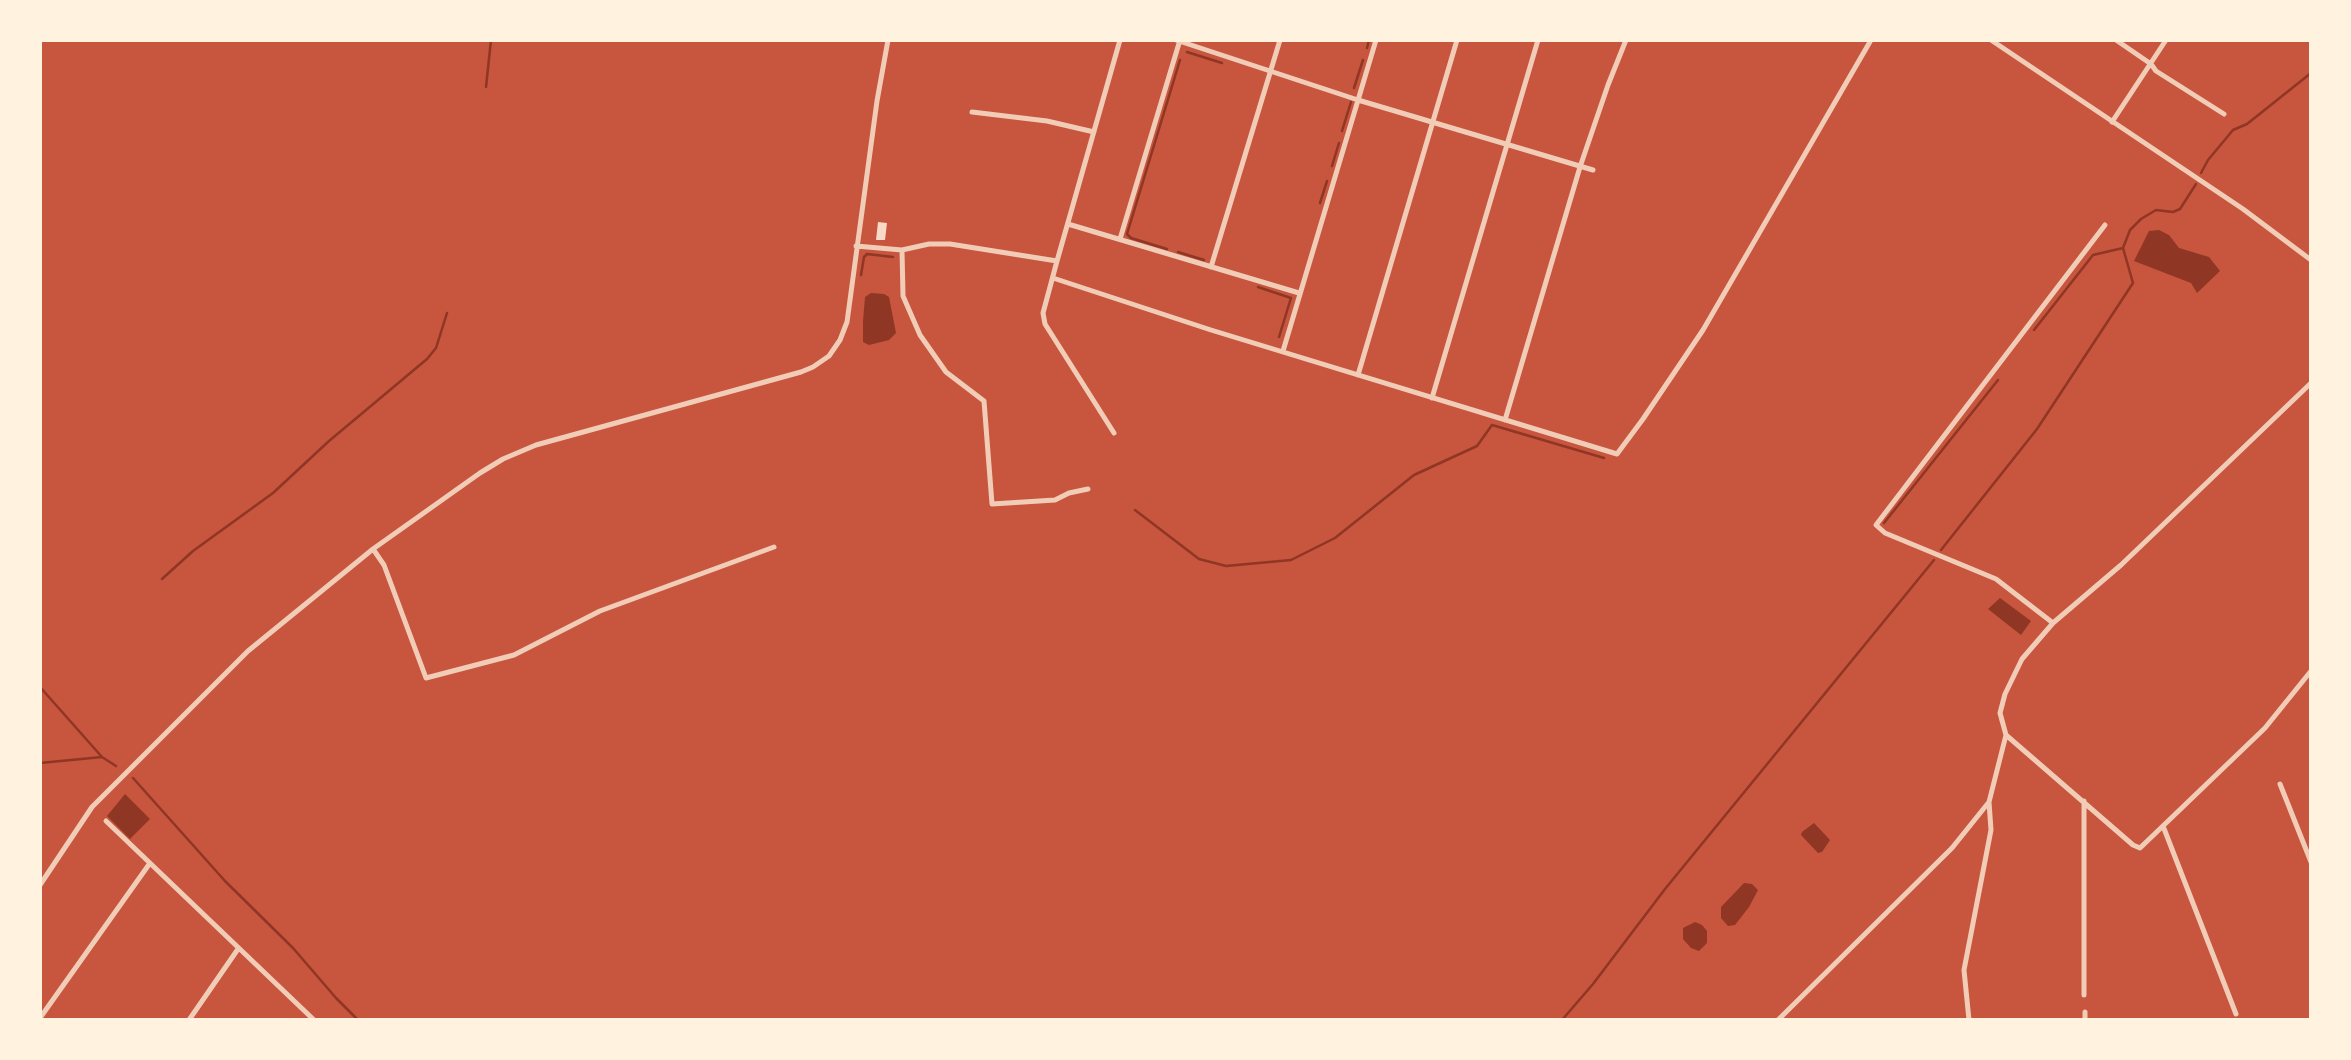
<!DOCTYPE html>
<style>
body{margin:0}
#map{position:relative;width:2351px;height:1060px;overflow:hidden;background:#c8553d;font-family:"PT Sans Narrow",sans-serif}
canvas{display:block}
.frame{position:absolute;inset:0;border:42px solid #fff3e0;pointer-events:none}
</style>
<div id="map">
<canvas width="2351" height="1060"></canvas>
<div class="frame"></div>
</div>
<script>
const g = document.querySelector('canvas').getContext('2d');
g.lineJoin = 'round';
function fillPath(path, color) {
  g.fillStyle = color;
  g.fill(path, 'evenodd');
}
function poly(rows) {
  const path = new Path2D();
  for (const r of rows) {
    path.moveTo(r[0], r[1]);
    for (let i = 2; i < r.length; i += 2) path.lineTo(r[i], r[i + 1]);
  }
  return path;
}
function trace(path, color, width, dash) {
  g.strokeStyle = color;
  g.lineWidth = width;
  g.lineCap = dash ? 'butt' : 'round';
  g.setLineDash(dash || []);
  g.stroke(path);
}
const water = poly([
 [2159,230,2169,235,2179,248,2209,257,2220,271,2197,293,2191,283,2134,261,2149,231],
 [871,293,884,294,889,297,896,333,889,340,869,345,863,342,863,321,865,297],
 [2000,598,2031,621,2021,635,1988,609],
 [125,794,150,819,130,839,107,816],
 [1814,823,1830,840,1822,852,1818,853,1801,835,1802,832],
 [1744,883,1752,884,1758,890,1749,907,1735,925,1728,926,1721,918,1721,907],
 [1695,922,1702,925,1707,931,1707,943,1699,951,1691,948,1683,939,1683,928]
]);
const stream = poly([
 [1367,48,1369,40],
 [1187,52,1222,63],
 [486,87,491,40],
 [1354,88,1363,60],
 [1342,131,1351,102],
 [1332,166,1339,143],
 [2201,173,2208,160,2233,130,2247,124,2311,73],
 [1320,203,1327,181],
 [1167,249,1131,238,1127,234,1180,60],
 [1178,252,1204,260],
 [861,275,864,257,867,254,893,257],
 [1258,287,1291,298,1279,337],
 [2034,330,2093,255,2123,248],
 [1135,510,1199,559,1226,566,1291,560,1335,538,1414,475,1477,446,1492,425,1604,458],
 [1884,523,1998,380],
 [1941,550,2037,429,2133,283,2123,248,2130,230,2141,219,2156,210,2173,212,2180,209,2196,184],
 [162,579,193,551,273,493,329,441,427,359,436,348,447,313],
 [40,687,102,757,116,766],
 [40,763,102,757],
 [133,778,225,881,293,948,336,998,358,1020],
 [1562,1020,1593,984,1665,889,1934,560]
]);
const building = poly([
 [878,222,887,223,885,240,876,240]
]);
const minor = poly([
 [1176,40,1358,100,1593,170],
 [1991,40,2243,209,2311,260],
 [2116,40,2151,64,2156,71,2224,114],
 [972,112,1047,121,1094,132],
 [2112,122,2166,40],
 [1068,224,1299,293],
 [1120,239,1180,40],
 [856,246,902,250,929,244,950,244,1057,261,1120,40],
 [902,250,903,296,920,335,946,372,984,401,992,504,1055,500,1069,493,1088,489],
 [1057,261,1043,313,1045,324,1114,433],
 [1211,267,1280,40],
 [1053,278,1211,330,1617,454,1643,419,1703,330,1871,40],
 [1283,351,1376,40],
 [1358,375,1457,40],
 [1432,398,1538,40],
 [1505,420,1580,167,1608,85,1626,40],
 [373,549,384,565,426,678,514,655,600,611,774,547],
 [2053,623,1996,579,1885,533,1876,525,2105,225],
 [2006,735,2133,845,2140,848,2265,728,2311,671],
 [2280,784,2311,862],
 [2084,801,2084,995],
 [106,821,314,1020],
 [2163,826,2236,1014],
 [40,885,92,807,248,651,373,549,480,473,503,459,536,445,801,372,813,367,829,356,840,340,847,322,877,101,888,40],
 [2085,1012,2085,1020],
 [40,1018,150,863],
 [189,1020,238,949],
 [1778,1020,1952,848,1989,802],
 [1969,1020,1964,970,1991,830,1989,802,2006,735,2000,713,2005,694,2022,659,2053,623,2121,565,2311,383]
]);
fillPath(water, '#8f3625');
trace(stream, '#8f3625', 2.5);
fillPath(building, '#f7dbc8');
trace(minor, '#f1ccb7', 5);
</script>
